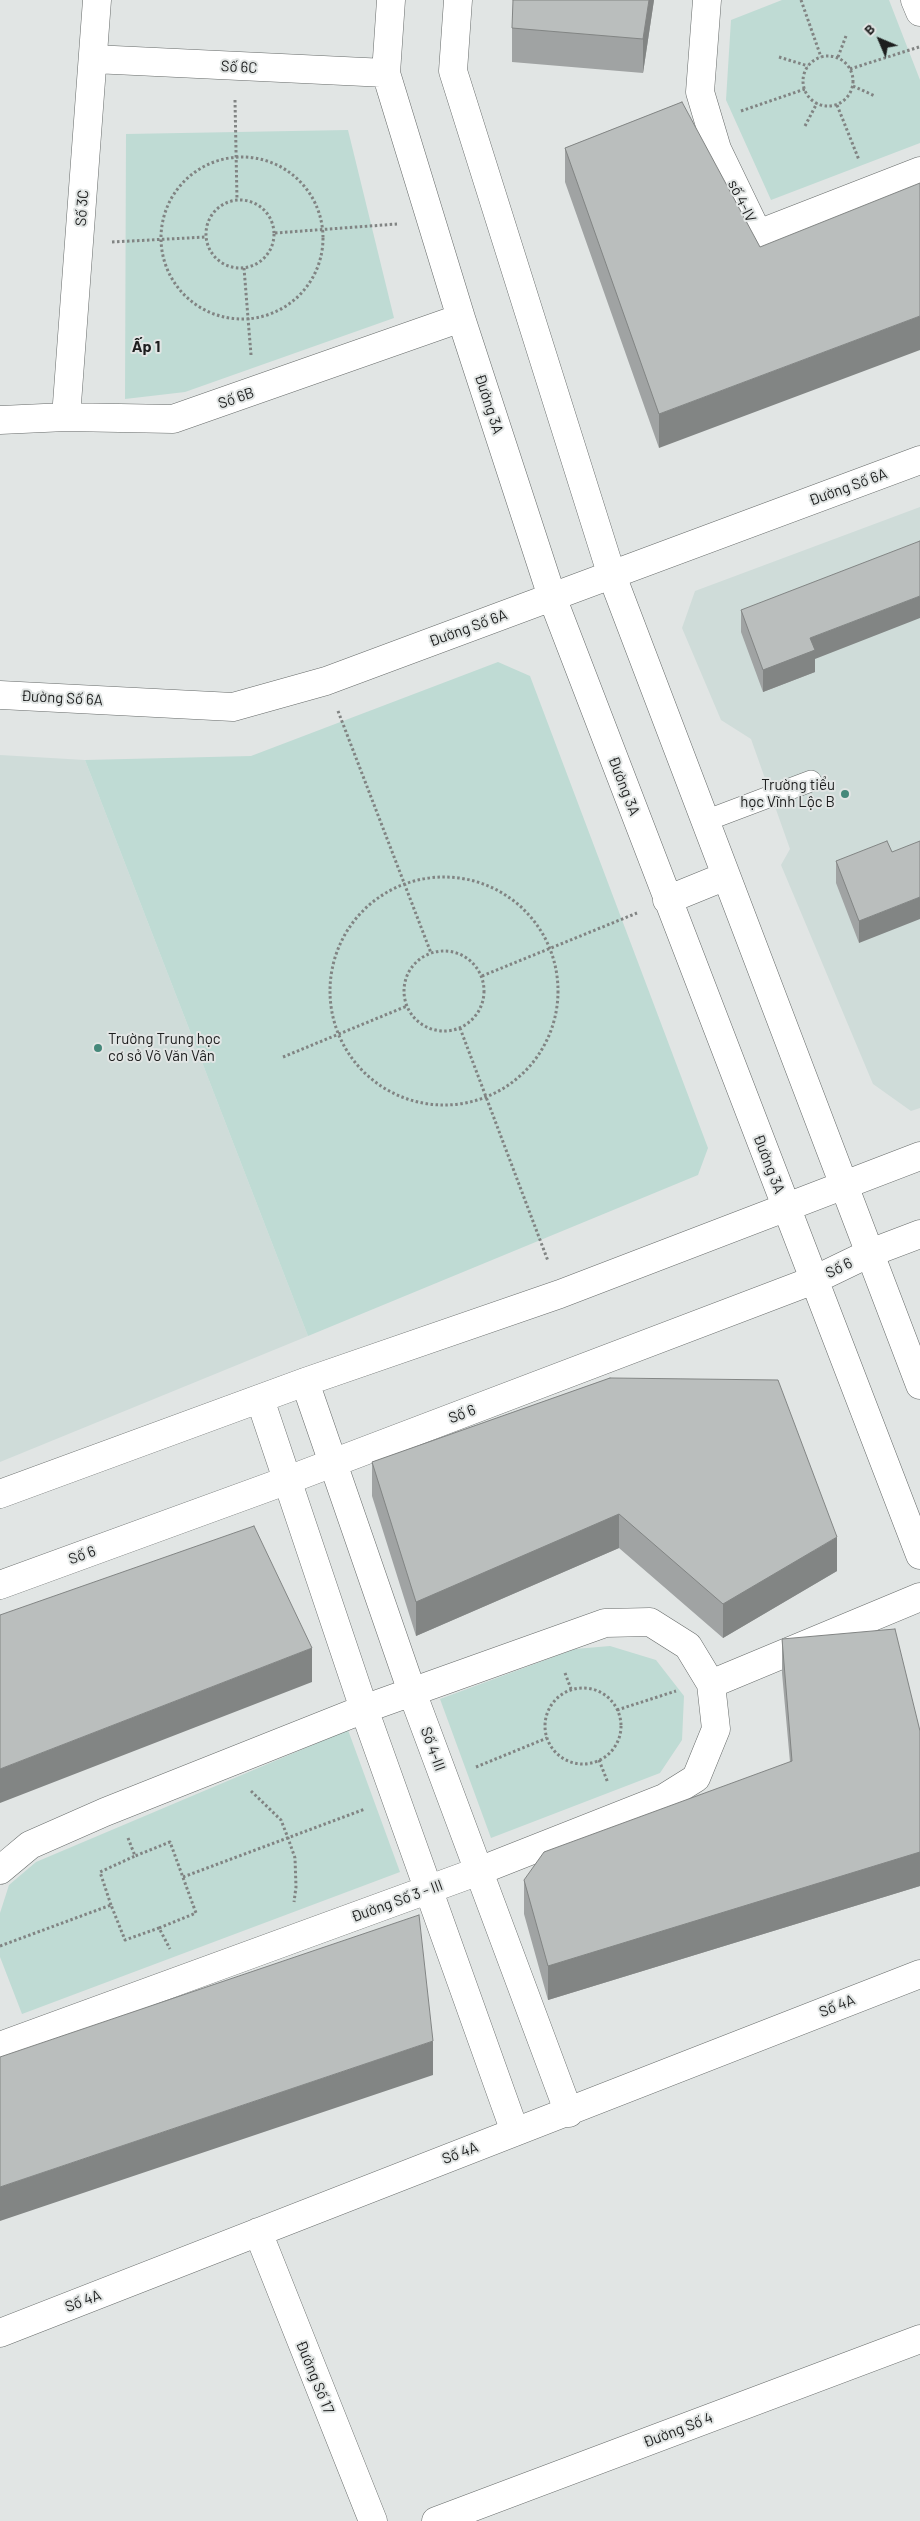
<!DOCTYPE html>
<meta charset="utf-8">
<style>
body{margin:0}
#map{position:relative;width:920px;height:2521px;overflow:hidden;background:#e1e5e4;font-family:Barlow,sans-serif}
canvas{display:block}
.north{position:absolute;left:855px;top:15px;width:50px;height:50px;-webkit-text-stroke:4px #e1e5e4;paint-order:stroke;rotate:315deg;font-size:14px;font-weight:700;line-height:20px;text-align:center;color:#1d1e1e}
.north::after{content:'';display:block;margin:auto;width:18px;height:22px;background:#1d1e1e;clip-path:polygon(50% 0,100% 100%,50% 72%,0 100%)}
</style>
<div id="map">
<canvas width="920" height="2521"></canvas>
<div class="north">B</div>
</div>
<script>
const g = document.querySelector('canvas').getContext('2d');
g.lineJoin = 'round';
function fillPath(path, color) {
  g.fillStyle = color;
  g.fill(path, 'evenodd');
}
function poly(rows) {
  const path = new Path2D();
  for (const r of rows) {
    if (r.length === 3) {
      path.moveTo(r[0] + r[2], r[1]);
      path.arc(r[0], r[1], r[2], 0, 2 * Math.PI);
      continue;
    }
    path.moveTo(r[0], r[1]);
    for (let i = 2; i < r.length; i += 2) path.lineTo(r[i], r[i + 1]);
  }
  return path;
}
function trace(path, color, width, dash) {
  g.strokeStyle = color;
  g.lineWidth = width;
  g.lineCap = dash ? 'butt' : 'round';
  g.setLineDash(dash || []);
  g.stroke(path);
}
function drawText(font, color, halo, rows, align = 'center') {
  g.font = font + ' Barlow,sans-serif';
  g.lineWidth = 4;
  g.setLineDash([]);
  g.textBaseline = 'middle';
  g.strokeStyle = halo;
  g.fillStyle = color;
  for (const [text, x, y, turn = 0] of rows) {
    g.save();
    g.translate(x, y);
    g.rotate((+turn || 0) * Math.PI / 180);
    g.textAlign = isNaN(turn) ? turn : align;
    if (halo) g.strokeText(text, 0, 0);
    g.fillText(text, 0, 0);
    g.restore();
  }
}
const built = poly([
 [920,507,920,1108,911,1111,873,1084,781,865,790,849,751,739,721,720,682,628,695,591],
 [0,755,85,760,308,1336,0,1462]
]);
const green = poly([
 [782,0,889,0,920,80,920,143,771,200,726,100,731,20],
 [348,130,394,318,185,392,125,399,126,134],
 [498,662,530,676,708,1148,698,1175,308,1336,85,760,251,756],
 [610,1646,656,1660,684,1696,682,1740,660,1773,491,1838,440,1699,575,1649],
 [348,1730,400,1872,22,2014,0,1957,0,1913,9,1885,36,1862]
]);
const path = poly([
 [801,0,821,57],
 [828,81,25],
 [779,57,808,66],
 [838,57,846,36],
 [850,69,919,47],
 [853,86,875,96],
 [235,100,237,200],
 [837,105,859,160],
 [741,111,805,89],
 [805,126,817,103],
 [242,238,81],
 [240,234,34],
 [275,233,397,224],
 [112,242,206,237],
 [244,268,251,355],
 [338,711,431,953],
 [444,991,114],
 [444,991,40],
 [482,976,637,913],
 [460,1028,548,1261],
 [283,1057,407,1006],
 [565,1673,571,1689],
 [583,1726,38],
 [617,1710,676,1691],
 [599,1760,608,1783],
 [476,1767,547,1738],
 [251,1791,281,1820,288,1838,295,1858,296,1887,294,1902],
 [128,1838,135,1856,170,1842,196,1913,159,1928,170,1949],
 [183,1877,365,1809],
 [111,1905,100,1872,135,1856],
 [0,1946,111,1905,125,1940,159,1928]
]);
const service = poly([
 [705,821,811,781]
]);
const minor = poly([
 [391,0,386,73,461,318,552,597,920,1555],
 [458,0,453,71,611,573,920,1385],
 [707,0,700,92,717,149,758,234,920,171],
 [915,0,920,12],
 [93,59,386,73],
 [66,417,97,0],
 [0,420,66,417,173,419,461,318],
 [0,695,233,707,326,681,920,460],
 [667,900,726,876],
 [305,1382,412,1692,569,2113],
 [260,1399,364,1709,515,2132],
 [0,1494,305,1382,560,1294,920,1156],
 [0,1585,288,1480,814,1280,870,1253,920,1234],
 [711,1684,920,1597],
 [0,1870,30,1845,105,1812,364,1709,605,1623,650,1622,688,1646,711,1684,716,1729,696,1778,664,1798,479,1871,0,2046],
 [258,2232,373,2521],
 [0,2333,920,1974],
 [436,2521,920,2339]
]);
const wall = poly([
 [654,0,643,73,512,62,512,28],
 [682,102,659,448,565,182,565,148],
 [741,610,815,659,815,672,763,692,741,632],
 [892,852,859,943,836,883,836,861],
 [610,1378,837,1571,723,1638,619,1548,416,1636,372,1496,372,1462],
 [782,1639,920,1731,920,1886,548,2000,524,1914,524,1880,790,1762,782,1673]
]);
const shadedWall = poly([
 [649,0,654,0,643,73,643,39],
 [920,316,920,350,659,448,659,414],
 [920,596,920,618,815,659,815,672,763,692,763,670,810,638],
 [920,897,920,919,859,943,859,921],
 [619,1514,619,1548,416,1636,416,1602],
 [837,1537,837,1571,723,1638,723,1604],
 [312,1648,312,1682,0,1803,0,1769],
 [920,1852,920,1886,548,2000,548,1966],
 [433,2041,433,2075,0,2221,0,2187]
]);
const building = poly([
 [513,0,649,0,643,39,512,28,513,0],
 [682,102,760,247,920,183,920,316,659,414,565,148,682,102],
 [920,541,920,596,810,638,815,650,763,670,741,610,920,541],
 [887,841,892,852,920,841,920,897,859,921,836,861,887,841],
 [610,1378,778,1380,837,1537,723,1604,619,1514,416,1602,372,1462,610,1378],
 [254,1526,312,1648,0,1769,0,1615,254,1526],
 [895,1629,920,1731,920,1852,548,1966,524,1880,544,1852,792,1761,782,1639,895,1629],
 [419,1915,433,2041,0,2187,0,2057,419,1915]
]);
const markers = [
 [845,794,5,"#45887a"],
 [98,1048,5,"#45887a"]
];
const streetNames = [
 ["Số 6C",239,67,3],
 ["số 4-IV",742,201,64],
 ["Số 3C",82,208,-86],
 ["Số 6B",236,398,-19],
 ["Đường 3A",489,404,72],
 ["Đường Số 6A",848,487,-20],
 ["Đường Số 6A",468,628,-20],
 ["Đường Số 6A",62,698,3],
 ["Đường 3A",624,786,69],
 ["Đường 3A",769,1164,69],
 ["Số 6",839,1268,-26],
 ["Số 6",462,1414,-21],
 ["Số 6",82,1555,-20],
 ["Số 4-III",433,1749,70],
 ["Đường Số 3 - III",397,1901,-20],
 ["Số 4A",837,2006,-22],
 ["Số 4A",460,2153,-21],
 ["Số 4A",83,2301,-21],
 ["Đường Số 17",315,2377,68],
 ["Đường Số 4",678,2430,-21]
];
const poiNames = [
 ["Trường tiểu",835,785],
 ["học Vĩnh Lộc B",835,802],
 ["Trường Trung học",108,1039,"left"],
 ["cơ sở Võ Văn Vân",108,1056,"left"]
];
const neighbourhoodNames = [
 ["Ấp 1",146,347]
];
fillPath(built, '#cfdcd9');
fillPath(green, '#bfdbd4');
trace(service, '#666a69', 22);
trace(minor, '#666a69', 29);
trace(path, '#818483', 3, [2.5, 2.5]);
trace(service, '#fff', 21);
trace(minor, '#fff', 28);
fillPath(wall, '#a0a3a3');
fillPath(shadedWall, '#828584');
fillPath(building, '#babebd');
trace(building, '#828584', 1);
for (const [x, y, r, color] of markers) {
  const dot = new Path2D();
  dot.arc(x, y, r, 0, 2 * Math.PI);
  g.fillStyle = color;
  g.fill(dot);
  trace(dot, '#e1e5e4', 2);
}
drawText('15px', '#1d1e1e', '#e1e5e4', streetNames);
drawText('15px', '#1d1e1e', '#e1e5e4', poiNames, 'right');
drawText('bold 16px', '#1d1e1e', '#e1e5e4', neighbourhoodNames);
</script>
